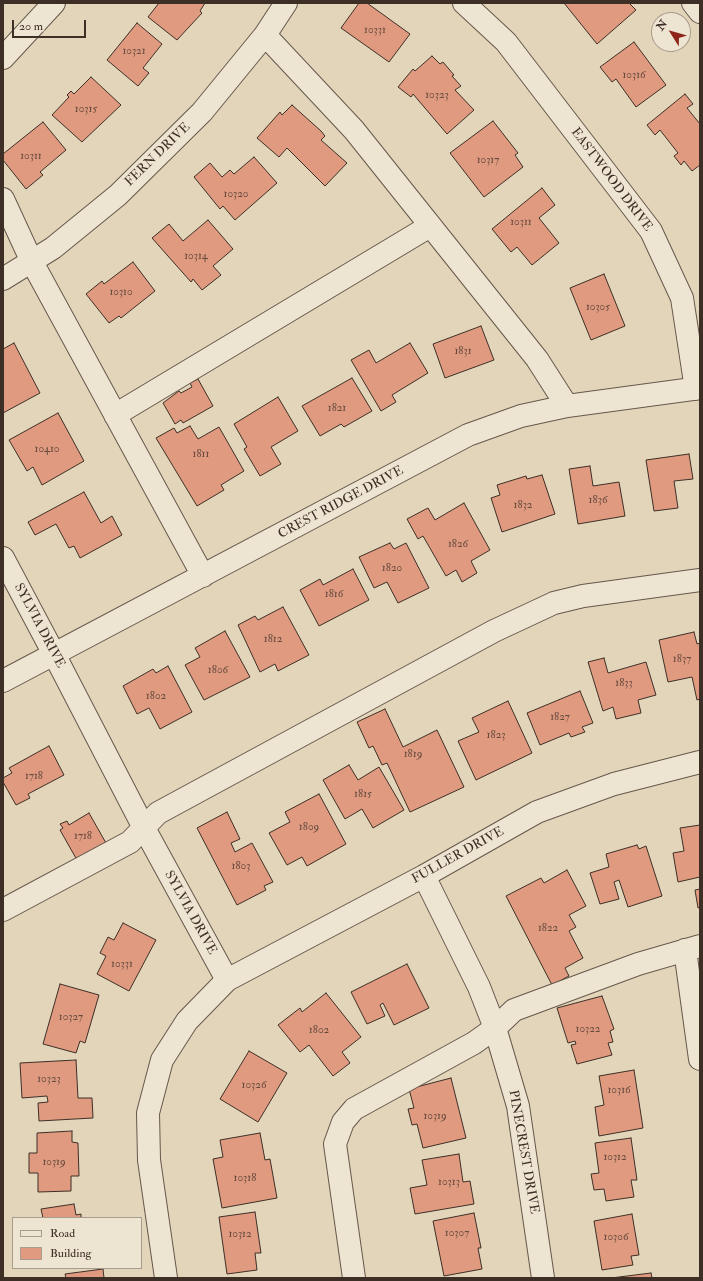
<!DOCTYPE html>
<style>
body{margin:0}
#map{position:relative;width:703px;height:1281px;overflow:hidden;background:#e3d5ba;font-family:"IM FELL Double Pica",serif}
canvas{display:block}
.frame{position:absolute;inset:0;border:4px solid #3d2f26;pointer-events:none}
.legend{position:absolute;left:12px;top:1217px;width:130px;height:52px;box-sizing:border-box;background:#ede4d2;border:1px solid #a79c8d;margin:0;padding:5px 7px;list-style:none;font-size:12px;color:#3d2f26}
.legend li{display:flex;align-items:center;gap:8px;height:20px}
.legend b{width:20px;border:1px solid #a79c8d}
.north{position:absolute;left:651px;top:12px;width:40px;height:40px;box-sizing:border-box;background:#ede4d2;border:1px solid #a79c8d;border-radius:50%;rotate:307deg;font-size:11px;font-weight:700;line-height:16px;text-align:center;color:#3d2f26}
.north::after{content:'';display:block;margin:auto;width:14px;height:18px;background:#8f2418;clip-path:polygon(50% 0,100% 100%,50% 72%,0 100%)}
.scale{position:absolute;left:12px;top:20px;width:74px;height:18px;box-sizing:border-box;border:2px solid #3d2f26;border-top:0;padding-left:5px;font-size:12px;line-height:14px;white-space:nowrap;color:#3d2f26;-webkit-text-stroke:3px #ede4d2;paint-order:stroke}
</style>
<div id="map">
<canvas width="703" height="1281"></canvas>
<div class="frame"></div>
<ul class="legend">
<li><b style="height:5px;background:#ede4d2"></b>Road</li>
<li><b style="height:11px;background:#df9a80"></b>Building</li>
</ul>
<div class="north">N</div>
<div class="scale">20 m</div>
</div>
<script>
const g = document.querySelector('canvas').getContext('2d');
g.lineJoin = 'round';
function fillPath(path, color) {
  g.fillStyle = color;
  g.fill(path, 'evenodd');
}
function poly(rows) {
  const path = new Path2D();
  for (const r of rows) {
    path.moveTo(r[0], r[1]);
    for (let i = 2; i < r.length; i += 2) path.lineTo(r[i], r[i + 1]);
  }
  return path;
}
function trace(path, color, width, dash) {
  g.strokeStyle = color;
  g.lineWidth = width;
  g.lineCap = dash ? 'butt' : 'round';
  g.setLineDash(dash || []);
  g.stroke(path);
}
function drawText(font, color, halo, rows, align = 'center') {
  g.font = font + ' "IM FELL Double Pica",serif';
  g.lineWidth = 3;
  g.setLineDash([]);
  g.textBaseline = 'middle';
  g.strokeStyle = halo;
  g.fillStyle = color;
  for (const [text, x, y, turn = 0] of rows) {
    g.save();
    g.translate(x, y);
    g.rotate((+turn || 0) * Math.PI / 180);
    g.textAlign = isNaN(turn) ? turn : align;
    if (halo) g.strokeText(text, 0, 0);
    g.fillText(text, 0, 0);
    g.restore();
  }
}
const building = poly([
 [159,3,205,3,200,11,202,13,177,40,148,17,159,3],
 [359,3,367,3,410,34,389,62,341,28,359,3],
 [564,3,629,3,636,10,597,44,564,3],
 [137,23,162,44,143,68,149,73,138,86,107,60,137,23],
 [634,42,666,85,636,107,616,79,612,82,600,67,634,42],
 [432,56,440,64,443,62,454,75,452,76,461,86,455,90,474,110,447,134,413,94,411,97,398,87,413,69,415,71,432,56],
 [91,77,121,105,82,142,52,115,69,97,67,95,71,91,74,94,91,77],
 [685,94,693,104,687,108,700,124,700,165,692,171,684,161,681,165,674,156,678,153,660,130,655,135,647,125,685,94],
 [292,105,321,131,325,136,321,140,347,163,325,186,287,148,279,157,257,138,280,112,282,115,292,105],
 [493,121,518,153,515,155,523,167,484,197,450,153,493,121],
 [43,122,66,150,40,172,43,175,26,189,3,160,3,154,43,122],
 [254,157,277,183,235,220,223,206,220,209,194,177,210,163,222,177,230,170,234,174,254,157],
 [542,188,555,205,539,218,559,243,532,265,517,247,511,252,492,229,542,188],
 [208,220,233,249,213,266,221,275,202,290,193,279,191,282,152,238,169,224,183,241,208,220],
 [133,262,155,291,121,318,119,316,109,323,86,294,102,281,104,284,133,262],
 [604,274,625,326,591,340,570,288,604,274],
 [481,326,494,360,445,378,433,344,481,326],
 [14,343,40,393,3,413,3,349,14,343],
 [410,343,428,373,392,395,396,402,381,411,351,360,369,350,376,363,410,343],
 [352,378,372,411,344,427,341,424,320,436,302,406,352,378],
 [198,379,213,406,183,423,181,420,175,424,163,403,179,391,181,393,192,387,190,383,198,379],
 [278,397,298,431,271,447,281,464,260,476,244,449,247,447,234,424,278,397],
 [58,413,84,461,42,485,33,467,27,471,9,440,58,413],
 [190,426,198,439,219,427,244,471,221,485,224,490,197,506,156,438,174,428,177,433,190,426],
 [689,454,693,479,674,481,678,508,654,511,646,460,689,454],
 [590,466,593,486,619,482,625,516,578,524,569,469,590,466],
 [542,475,555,514,502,532,491,498,500,495,497,485,526,476,527,479,542,475],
 [84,492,101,523,112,516,122,535,80,558,74,546,69,548,56,524,35,535,28,522,84,492],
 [464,503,490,550,471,561,477,573,462,582,456,570,446,576,423,536,418,539,407,519,428,508,435,520,464,503],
 [390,543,394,549,406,543,429,588,398,603,387,582,374,588,359,557,390,543],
 [353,569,369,600,319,626,300,590,320,579,323,585,353,569],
 [283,607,309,655,278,671,275,664,260,672,238,625,255,616,258,620,283,607],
 [225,631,250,677,204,700,185,665,200,657,195,648,225,631],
 [694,632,697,644,700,643,700,699,697,700,692,677,668,682,659,640,694,632],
 [604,658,608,673,646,662,656,695,638,700,641,713,616,719,613,707,603,711,588,662,604,658],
 [168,666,192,712,160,729,149,708,137,714,123,686,153,669,156,673,168,666],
 [580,691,593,723,582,727,585,732,571,737,569,733,540,745,527,713,580,691],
 [508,701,532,753,476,780,458,741,479,732,472,718,508,701],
 [385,709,403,747,437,730,464,787,410,812,387,763,382,765,373,746,369,748,357,722,385,709],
 [49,746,64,775,28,794,30,798,16,805,3,782,3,778,12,773,9,768,49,746],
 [349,765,358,780,379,767,404,810,373,828,362,809,345,819,323,780,349,765],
 [319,794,346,844,307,866,302,857,287,865,269,833,290,822,285,812,319,794],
 [227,812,240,839,231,843,235,852,252,843,273,882,264,886,266,890,237,905,197,828,227,812],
 [89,813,106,843,77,860,60,830,63,828,60,824,67,821,69,825,89,813],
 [700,825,700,877,678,882,673,853,684,851,680,828,700,825],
 [637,845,639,849,646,846,662,896,628,907,619,880,614,882,619,899,600,904,590,873,609,867,606,854,637,845],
 [567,870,586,906,569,915,576,927,569,931,583,958,565,968,569,976,552,985,506,896,541,878,544,883,567,870],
 [700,889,700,907,698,908,695,890,700,889],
 [123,923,156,940,129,991,97,974,106,956,100,953,108,937,114,940,123,923],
 [407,964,429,1008,394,1025,383,1003,380,1005,385,1016,367,1024,351,992,407,964],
 [60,984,99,995,85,1043,80,1041,76,1053,43,1044,60,984],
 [326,993,361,1037,342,1052,350,1063,333,1076,309,1045,300,1052,278,1025,300,1008,302,1012,326,993],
 [602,996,614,1029,610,1031,613,1042,608,1043,612,1055,577,1064,571,1045,576,1044,575,1041,568,1043,557,1008,602,996],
 [249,1051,287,1073,258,1122,220,1099,249,1051],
 [76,1060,78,1098,92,1098,93,1118,39,1121,38,1103,48,1102,47,1096,22,1098,20,1063,76,1060],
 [634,1070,643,1128,599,1136,595,1107,604,1105,599,1076,634,1070],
 [451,1078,466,1138,423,1148,417,1124,412,1125,408,1109,414,1108,409,1089,451,1078],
 [72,1131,72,1142,78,1143,79,1176,71,1176,71,1191,38,1192,38,1173,29,1173,29,1153,37,1153,37,1133,72,1131],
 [260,1133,265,1160,270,1159,277,1198,222,1208,213,1159,223,1157,220,1140,260,1133],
 [631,1138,637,1180,631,1180,634,1197,606,1201,604,1189,594,1190,591,1174,599,1173,595,1143,631,1138],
 [459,1154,463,1182,470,1181,474,1204,415,1214,410,1188,427,1185,422,1160,459,1154],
 [74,1204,76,1215,81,1214,81,1218,43,1218,41,1209,74,1204],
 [255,1212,261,1253,255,1253,257,1270,227,1274,219,1217,255,1212],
 [474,1213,481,1248,478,1248,482,1269,444,1276,433,1221,474,1213],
 [632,1214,639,1255,631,1256,633,1265,602,1270,594,1221,632,1214],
 [103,1269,104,1278,66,1278,65,1274,103,1269],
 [651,1273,652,1278,611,1278,651,1273]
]);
const minor = poly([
 [464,3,506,42,651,231,682,298,696,389],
 [693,3,700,12],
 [265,35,354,130,537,359,567,406],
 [3,58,54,3],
 [3,199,32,262,203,576],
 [3,279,53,248,118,195,202,112,265,35,286,3],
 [115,415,430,226],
 [3,558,54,654,144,828,227,980],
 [3,681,468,435,521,416,567,406,700,388],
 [424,876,479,987,495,1028,518,1106,543,1278],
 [3,910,130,842,158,813,494,631,554,603,583,596,700,580],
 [685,950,700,1059],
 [166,1278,149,1160,148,1113,162,1060,187,1021,227,980,424,876,537,812,614,784,700,762],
 [354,1278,335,1144,343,1122,354,1109,474,1043,495,1028,514,1010,638,964,700,946]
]);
const numberNames = [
 ["10331",375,31],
 ["10321",134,52],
 ["10316",634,76],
 ["10323",437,96],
 ["10315",86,110],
 ["10311",31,157],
 ["10317",488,161],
 ["10320",236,195],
 ["10311",521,223],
 ["10314",196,257],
 ["10310",121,293],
 ["10305",598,308],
 ["1831",463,352],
 ["1821",337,409],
 ["10410",47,450],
 ["1811",201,455],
 ["1836",598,501],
 ["1832",523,506],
 ["1826",458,545],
 ["1820",392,569],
 ["1816",334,595],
 ["1812",273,640],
 ["1837",682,660],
 ["1806",218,671],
 ["1833",624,684],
 ["1802",156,697],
 ["1827",560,718],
 ["1823",496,736],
 ["1819",413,755],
 ["1718",34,777],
 ["1815",363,795],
 ["1809",309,828],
 ["1718",83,837],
 ["1803",241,867],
 ["1822",548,929],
 ["10331",122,965],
 ["10327",71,1018],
 ["10322",588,1030],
 ["1802",319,1031],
 ["10323",49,1080],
 ["10326",254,1086],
 ["10316",619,1091],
 ["10319",435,1117],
 ["10312",615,1158],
 ["10319",54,1163],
 ["10318",245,1179],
 ["10313",449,1183],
 ["10307",457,1234],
 ["10312",240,1235],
 ["10306",616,1238]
];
const streetNames = [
 ["FERN DRIVE",158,155,-44],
 ["EASTWOOD DRIVE",611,180,53],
 ["CREST RIDGE DRIVE",341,503,-28],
 ["SYLVIA DRIVE",39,626,62],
 ["FULLER DRIVE",458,856,-29],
 ["SYLVIA DRIVE",190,913,61],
 ["PINECREST DRIVE",523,1152,80]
];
fillPath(building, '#df9a80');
trace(building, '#3d2f26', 1);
trace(minor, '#66584b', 24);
trace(minor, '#ede4d2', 22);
drawText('11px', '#664a3c', null, numberNames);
drawText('13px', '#3d2f26', '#ede4d2', streetNames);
</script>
